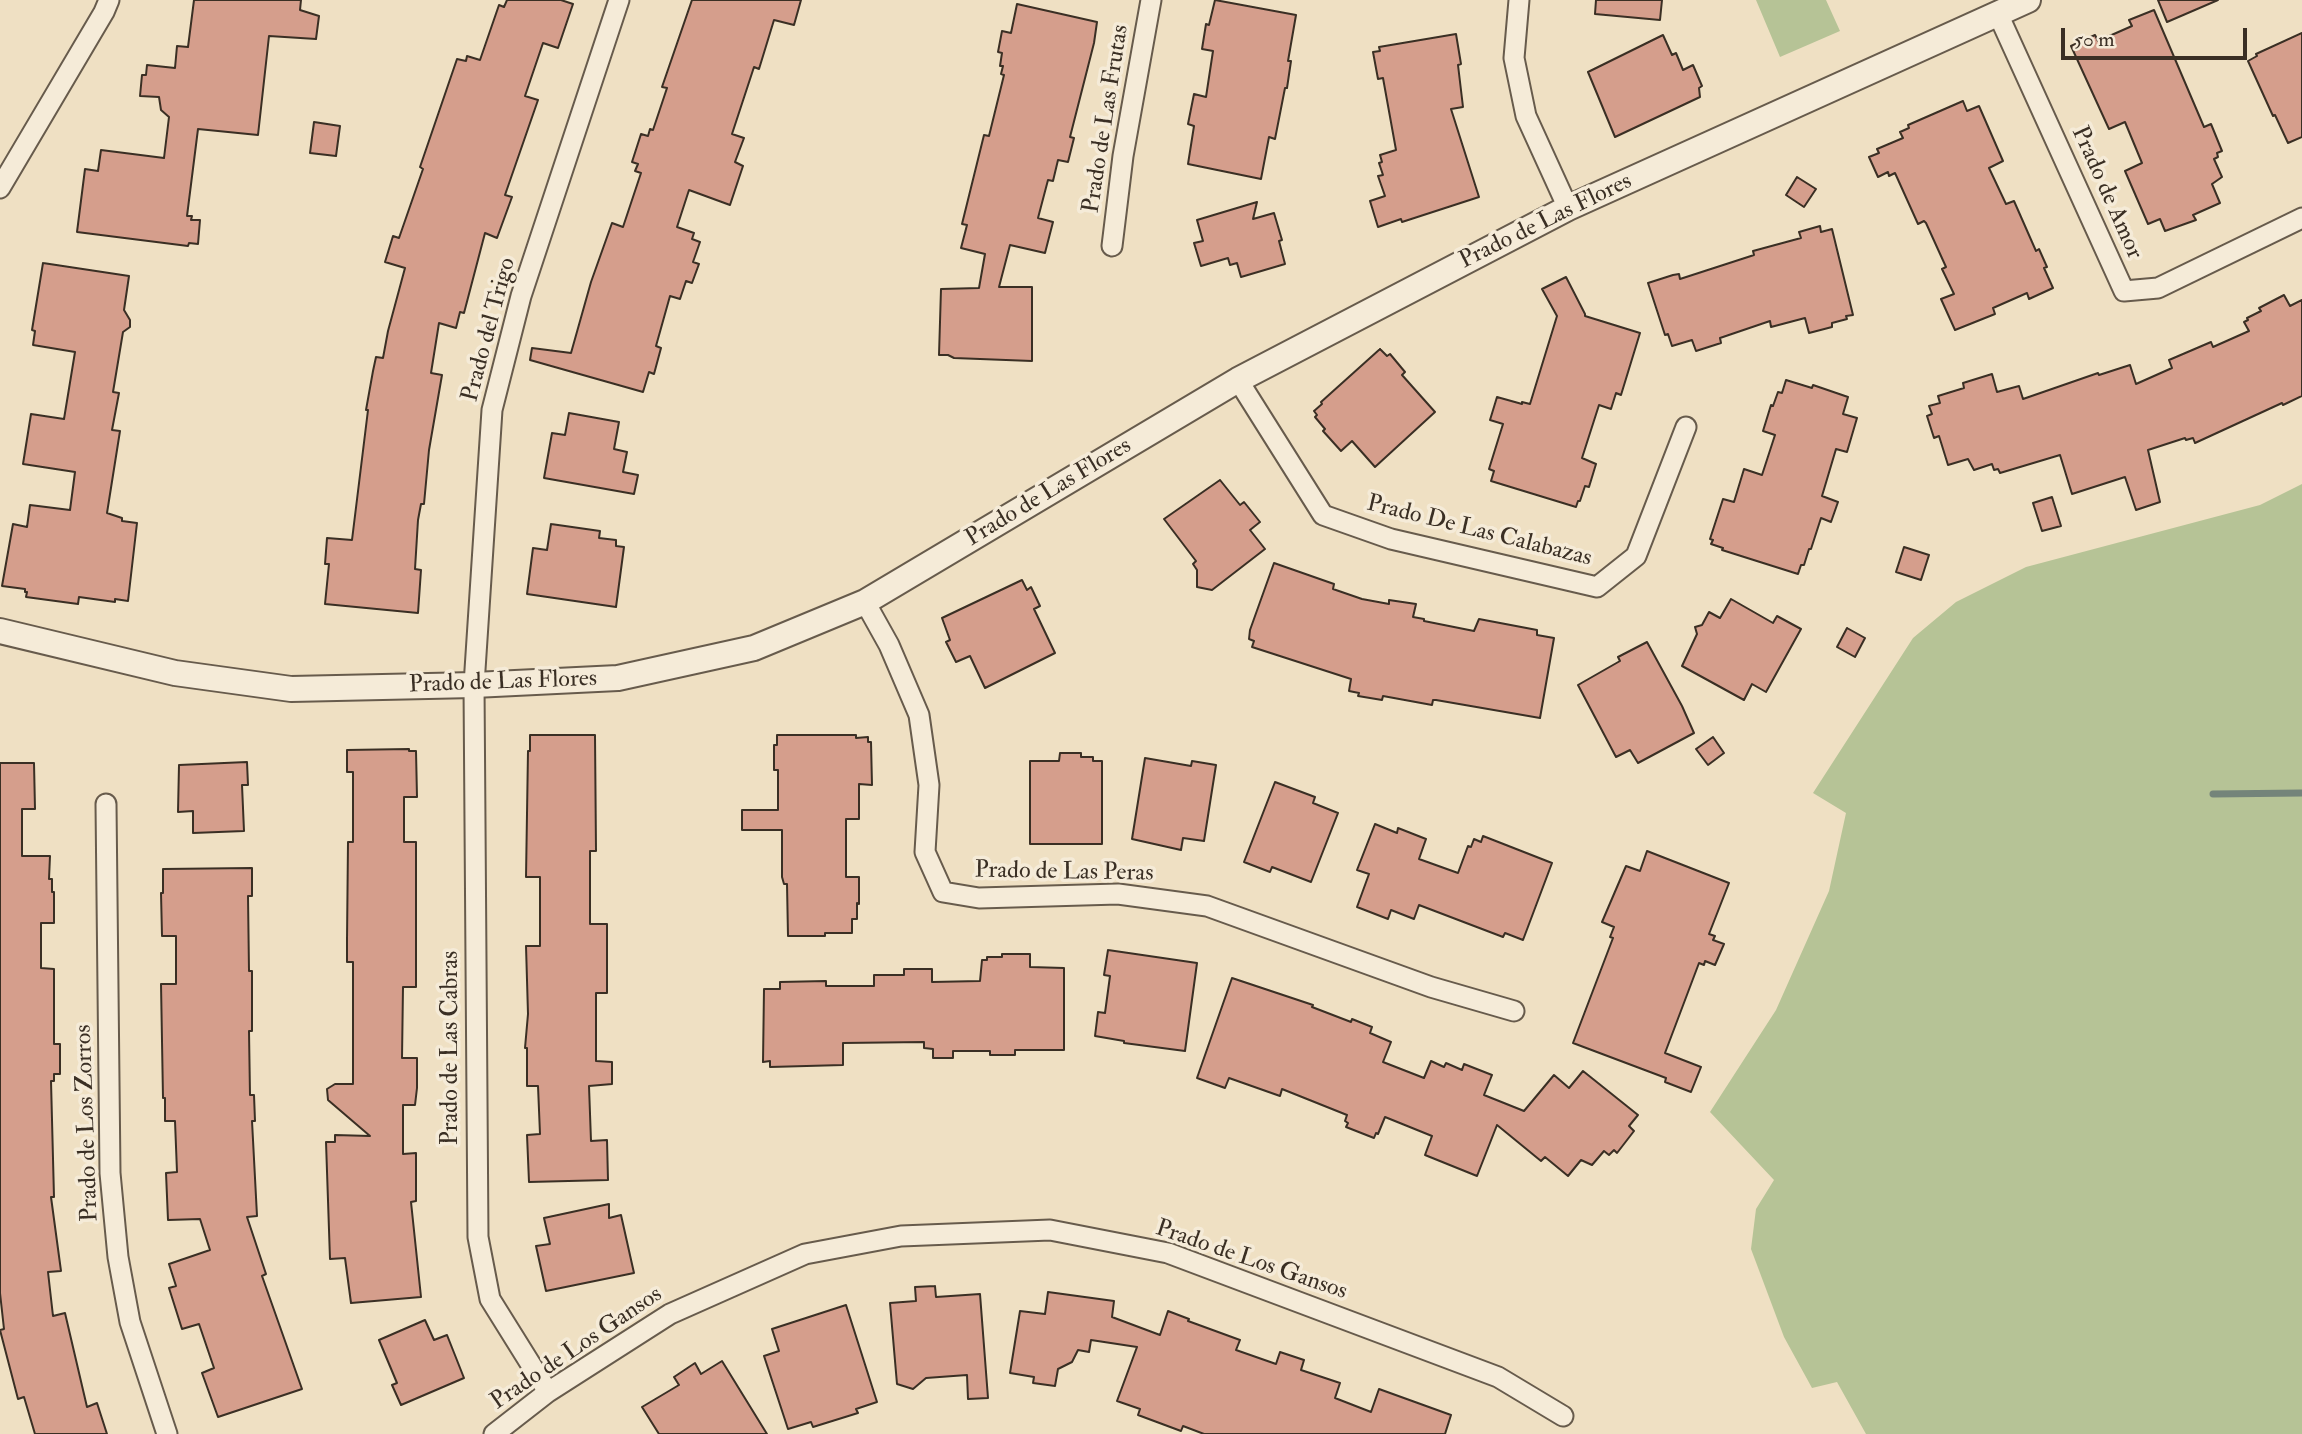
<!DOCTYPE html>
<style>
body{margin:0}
#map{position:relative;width:2302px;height:1434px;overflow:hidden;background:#efe0c3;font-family:"IM FELL Double Pica",serif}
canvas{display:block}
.scale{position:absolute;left:2061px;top:28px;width:186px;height:32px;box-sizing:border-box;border:4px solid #3a2f24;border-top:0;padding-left:9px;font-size:21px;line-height:24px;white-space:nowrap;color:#3a2f24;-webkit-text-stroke:5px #f5ebd8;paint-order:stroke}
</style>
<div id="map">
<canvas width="2302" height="1434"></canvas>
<div class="scale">50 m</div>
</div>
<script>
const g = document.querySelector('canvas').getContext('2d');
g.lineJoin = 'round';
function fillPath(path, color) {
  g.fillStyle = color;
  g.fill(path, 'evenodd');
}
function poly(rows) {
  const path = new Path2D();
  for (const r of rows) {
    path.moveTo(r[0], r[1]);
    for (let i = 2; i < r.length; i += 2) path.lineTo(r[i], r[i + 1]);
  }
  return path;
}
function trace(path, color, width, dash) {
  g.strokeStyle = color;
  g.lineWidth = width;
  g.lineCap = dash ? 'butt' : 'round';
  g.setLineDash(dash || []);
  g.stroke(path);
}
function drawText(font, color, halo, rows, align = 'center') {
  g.font = font + ' "IM FELL Double Pica",serif';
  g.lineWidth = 7;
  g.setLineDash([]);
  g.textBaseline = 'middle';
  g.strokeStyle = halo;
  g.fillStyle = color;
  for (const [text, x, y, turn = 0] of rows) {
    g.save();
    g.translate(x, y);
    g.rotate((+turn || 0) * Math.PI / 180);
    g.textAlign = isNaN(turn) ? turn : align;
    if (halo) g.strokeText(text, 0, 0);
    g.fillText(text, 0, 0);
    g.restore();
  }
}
const green = poly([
 [1756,0,1826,0,1840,31,1780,57],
 [2302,484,2302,1434,1866,1434,1837,1382,1812,1388,1784,1337,1751,1249,1756,1209,1774,1180,1710,1112,1776,1010,1829,891,1846,813,1813,793,1913,638,1956,602,2026,567,2260,505]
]);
const stream = poly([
 [2213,794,2302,793]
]);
const building = poly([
 [194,0,301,0,300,10,319,16,316,39,269,36,258,135,198,129,187,216,192,216,191,220,200,220,198,244,189,243,188,246,77,232,85,169,98,171,101,150,164,158,169,117,161,110,159,97,140,96,142,75,146,75,147,65,175,68,177,46,188,47,194,0],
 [507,0,561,0,573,4,558,48,543,43,525,96,538,100,505,195,512,197,497,238,485,233,464,313,460,312,456,328,439,323,431,373,442,375,429,450,424,504,421,504,418,520,415,569,421,570,418,613,325,604,329,564,325,564,327,538,352,540,368,410,366,410,373,371,376,357,383,358,388,331,405,268,385,262,393,236,399,238,423,169,420,167,457,59,466,61,467,56,480,60,499,5,504,7,507,0],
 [692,0,801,0,794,25,774,20,759,69,754,67,732,134,744,138,735,162,743,166,730,205,689,190,677,227,694,233,692,239,700,242,693,262,699,264,692,283,686,281,680,299,670,296,656,346,661,348,654,374,649,372,643,392,530,360,532,348,571,353,591,282,612,223,623,227,641,173,635,171,638,164,632,162,641,134,648,136,650,129,653,130,667,88,662,87,692,0],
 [1215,0,1296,15,1288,61,1291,61,1287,88,1285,88,1275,139,1269,137,1261,179,1188,164,1194,126,1188,124,1194,94,1206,97,1213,51,1202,49,1206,24,1209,25,1215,0],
 [1596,0,1662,0,1660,20,1595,14,1596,0],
 [2158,0,2218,0,2167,22,2158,0],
 [1017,4,1097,22,1094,43,1070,137,1074,138,1068,162,1058,160,1053,181,1048,180,1038,218,1053,222,1045,253,1010,245,999,287,1032,287,1032,361,954,358,948,355,939,355,941,289,979,288,985,254,961,248,967,225,962,224,984,135,989,136,1004,75,1001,74,1003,66,1000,66,1002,53,998,52,1002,31,1011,33,1017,4],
 [2154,10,2204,127,2211,124,2222,151,2217,153,2218,157,2214,159,2222,177,2212,184,2220,203,2193,215,2196,220,2165,231,2160,219,2148,224,2125,171,2142,163,2125,122,2109,129,2071,46,2095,35,2098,41,2132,26,2129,20,2154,10],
 [2302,33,2302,137,2288,143,2275,115,2273,116,2248,61,2257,56,2256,54,2302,33],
 [1456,34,1461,64,1458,65,1463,107,1451,109,1479,197,1402,222,1401,219,1378,227,1370,201,1385,196,1378,176,1383,175,1379,163,1382,162,1380,155,1396,150,1383,78,1378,79,1373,52,1380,51,1379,47,1456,34],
 [1663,35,1672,55,1676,53,1683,70,1693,65,1702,86,1699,88,1700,97,1615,137,1588,72,1663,35],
 [1963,101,1967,111,1979,106,2003,161,1989,168,2006,204,2014,201,2036,251,2039,249,2047,267,2044,268,2053,288,2029,299,2027,293,1993,308,1995,314,1955,330,1941,299,1954,294,1942,269,1946,267,1926,223,1924,221,1918,224,1895,173,1889,176,1888,172,1878,177,1869,157,1879,153,1877,149,1903,138,1900,132,1909,128,1908,125,1963,101],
 [314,122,340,126,336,156,310,153,314,122],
 [1797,177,1816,189,1804,207,1786,195,1797,177],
 [1257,202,1253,219,1274,213,1282,240,1279,241,1285,264,1241,277,1237,263,1230,265,1228,258,1201,266,1194,243,1203,241,1197,220,1257,202],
 [1820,226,1821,232,1832,229,1853,315,1846,316,1847,319,1832,323,1832,327,1809,333,1805,318,1771,327,1770,321,1720,338,1721,343,1696,351,1692,340,1672,346,1668,334,1665,335,1648,283,1673,275,1679,274,1680,279,1751,256,1754,255,1753,251,1801,238,1799,232,1820,226],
 [43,263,129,276,124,310,130,320,130,327,123,332,113,392,119,393,112,430,120,431,107,513,122,518,122,521,137,523,128,601,115,599,115,602,79,597,78,604,26,597,27,592,25,592,25,589,2,586,13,524,27,527,30,505,70,510,75,472,23,464,31,414,64,419,75,352,33,345,35,331,32,330,43,263],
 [1566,277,1585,314,1585,316,1640,333,1621,395,1616,393,1611,409,1599,405,1582,458,1596,464,1589,487,1585,486,1580,501,1578,501,1576,507,1491,481,1494,471,1489,469,1503,424,1490,420,1497,397,1522,404,1522,402,1530,404,1557,316,1542,289,1566,277],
 [2284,295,2290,306,2302,300,2302,396,2283,405,2282,403,2195,443,2193,438,2186,440,2185,438,2148,450,2160,502,2136,510,2125,477,2072,494,2060,455,2000,473,1998,469,1994,470,1992,464,1974,470,1968,459,1948,465,1939,436,1934,438,1927,416,1932,414,1929,406,1940,403,1938,396,1964,388,1963,383,1992,374,1997,392,2019,386,2023,399,2098,373,2099,375,2130,365,2136,384,2172,368,2169,360,2211,342,2213,347,2249,331,2244,322,2248,320,2247,318,2261,311,2259,308,2284,295],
 [1380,349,1387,356,1390,354,1405,372,1402,375,1435,412,1375,467,1352,441,1341,451,1323,431,1325,429,1315,417,1317,415,1314,411,1322,404,1321,402,1380,349],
 [1786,380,1812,388,1813,385,1848,397,1843,414,1857,418,1847,452,1836,449,1822,496,1838,502,1831,522,1821,518,1811,549,1809,549,1804,565,1801,565,1798,574,1722,550,1723,548,1711,544,1713,540,1710,539,1723,499,1734,502,1744,469,1762,475,1775,435,1763,431,1771,405,1773,406,1778,392,1782,393,1786,380],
 [569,413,619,422,614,449,627,452,623,472,638,475,634,494,544,478,552,433,565,435,569,413],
 [1220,480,1240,505,1244,502,1260,522,1250,530,1265,549,1212,590,1197,587,1197,570,1193,564,1196,561,1164,519,1220,480],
 [2052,497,2061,526,2042,531,2033,503,2052,497],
 [551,524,600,531,599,538,616,540,616,546,624,547,616,607,527,594,533,548,547,550,551,524],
 [1904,547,1929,555,1921,580,1896,572,1904,547],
 [1274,563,1334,584,1333,589,1362,599,1389,604,1389,600,1416,604,1413,617,1424,619,1424,621,1474,631,1479,619,1537,630,1537,635,1554,638,1540,718,1436,700,1433,700,1432,705,1383,696,1382,700,1358,696,1359,693,1349,691,1351,679,1252,647,1254,641,1249,639,1250,630,1274,563],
 [1022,580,1027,590,1031,587,1040,606,1034,609,1055,653,985,688,970,656,956,662,946,642,950,640,942,618,1022,580],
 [1731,599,1773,623,1777,616,1801,629,1766,692,1752,684,1744,700,1682,666,1697,634,1695,627,1702,625,1709,612,1720,618,1731,599],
 [1847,628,1865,638,1855,657,1837,647,1847,628],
 [1647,642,1682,706,1694,733,1638,763,1630,750,1616,757,1578,685,1620,661,1618,657,1647,642],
 [530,735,595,735,596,851,590,851,590,924,607,924,607,993,596,993,596,1061,612,1062,612,1084,589,1086,591,1141,607,1140,608,1180,529,1182,527,1135,540,1134,538,1086,527,1086,527,1048,525,1048,528,1014,526,946,540,946,540,877,526,877,528,751,530,751,530,735],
 [777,735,856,735,856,738,868,737,868,742,871,742,872,785,859,784,859,819,846,819,846,877,859,877,859,904,857,903,857,919,852,919,852,933,825,933,825,936,788,936,787,884,784,884,782,877,782,830,742,830,742,810,778,810,778,770,774,770,774,745,777,745,777,735],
 [1713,737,1724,753,1708,765,1696,749,1713,737],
 [409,749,409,751,416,751,417,797,404,797,404,842,416,842,416,987,403,987,402,1058,417,1058,417,1088,415,1105,403,1105,403,1154,416,1153,416,1201,411,1202,421,1297,351,1303,345,1258,330,1259,326,1142,335,1142,335,1135,370,1136,328,1100,327,1089,335,1084,353,1084,353,962,347,962,347,940,348,842,353,842,353,772,347,772,347,750,409,749],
 [1060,753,1081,753,1081,757,1093,757,1093,761,1102,761,1102,844,1030,844,1030,761,1059,761,1060,753],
 [1145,758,1191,766,1192,761,1216,765,1204,841,1183,838,1181,850,1132,839,1145,758],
 [247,762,248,785,242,785,244,831,193,833,193,811,178,812,179,765,247,762],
 [0,763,34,763,35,809,22,809,22,856,50,856,49,879,52,879,52,892,54,892,54,923,41,923,41,968,54,969,54,1044,60,1044,60,1074,54,1074,54,1081,51,1081,54,1197,51,1197,61,1271,48,1272,53,1316,65,1313,87,1407,97,1403,107,1434,35,1434,24,1397,18,1399,0,1330,4,1329,0,1293,0,763],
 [1275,782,1315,797,1313,803,1338,813,1311,882,1272,867,1270,872,1244,862,1275,782],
 [1375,824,1397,833,1398,828,1426,839,1419,859,1458,873,1468,846,1471,847,1474,839,1481,842,1483,836,1552,863,1523,940,1505,933,1503,937,1419,905,1414,919,1391,910,1388,919,1357,907,1369,874,1357,870,1375,824],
 [1647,851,1729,883,1709,934,1715,936,1713,940,1724,944,1715,965,1705,961,1704,965,1699,963,1665,1053,1701,1067,1691,1092,1665,1082,1666,1078,1573,1043,1613,938,1610,937,1614,927,1602,922,1626,866,1640,871,1647,851],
 [252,868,252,896,248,896,249,971,252,971,252,1031,249,1031,250,1095,254,1095,255,1121,252,1121,257,1216,247,1217,266,1274,262,1276,302,1389,218,1417,202,1373,214,1368,199,1324,182,1329,169,1288,176,1286,169,1264,210,1250,200,1219,168,1220,166,1173,177,1172,175,1121,165,1121,165,1098,163,1098,161,984,176,984,176,936,162,936,161,893,163,893,163,869,252,868],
 [1108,950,1197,963,1185,1051,1124,1043,1124,1041,1095,1036,1098,1012,1105,1013,1110,976,1104,975,1108,950],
 [1002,954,1030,954,1030,967,1064,968,1064,1050,1015,1050,1015,1055,990,1055,990,1051,953,1051,953,1058,933,1058,933,1049,924,1048,924,1042,843,1043,843,1065,770,1067,770,1061,763,1062,764,989,780,989,780,982,826,981,826,986,874,986,874,975,904,975,904,969,932,969,932,982,980,981,982,960,987,960,987,957,1002,957,1002,954],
 [1232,978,1313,1005,1312,1007,1351,1022,1352,1019,1372,1027,1370,1033,1391,1042,1383,1062,1424,1078,1431,1061,1444,1067,1446,1063,1462,1070,1464,1064,1492,1075,1484,1095,1524,1111,1554,1075,1569,1088,1583,1071,1638,1115,1629,1126,1634,1131,1617,1153,1614,1150,1609,1155,1604,1151,1592,1165,1581,1160,1568,1176,1545,1157,1541,1161,1497,1125,1477,1176,1425,1155,1432,1136,1385,1117,1378,1134,1376,1133,1374,1138,1346,1127,1348,1123,1345,1121,1347,1115,1282,1089,1280,1096,1229,1078,1225,1088,1197,1078,1232,978],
 [609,1204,609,1218,621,1215,634,1273,546,1291,536,1246,550,1244,544,1218,609,1204],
 [935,1286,936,1297,980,1294,988,1398,968,1399,967,1375,926,1378,913,1389,897,1384,890,1303,916,1301,915,1287,935,1286],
 [1048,1292,1114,1301,1112,1317,1160,1335,1168,1311,1189,1319,1188,1321,1240,1340,1236,1350,1276,1364,1280,1352,1304,1360,1301,1370,1340,1383,1335,1398,1371,1412,1379,1389,1451,1415,1445,1434,1204,1434,1183,1426,1181,1431,1138,1415,1140,1409,1117,1401,1137,1347,1091,1340,1089,1352,1078,1350,1072,1362,1058,1369,1055,1386,1033,1383,1034,1377,1010,1373,1020,1311,1045,1314,1048,1292],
 [846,1305,877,1402,856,1409,858,1413,813,1427,811,1422,788,1429,764,1356,779,1351,772,1329,846,1305],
 [425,1320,434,1340,447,1335,464,1378,401,1405,392,1385,397,1383,379,1340,425,1320],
 [722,1361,767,1434,659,1434,642,1407,679,1385,674,1377,695,1363,701,1374,722,1361]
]);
const minor = poly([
 [1519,0,1514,58,1526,116,1568,208],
 [1998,14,2124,291,2158,288,2302,218],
 [0,188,104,12,109,0],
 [1112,246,1123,156,1151,0],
 [1238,380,1323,515,1391,539,1597,587,1636,556,1686,427],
 [865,602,889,645,919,715,929,785,925,852,943,892,979,898,1118,894,1207,906,1431,987,1514,1011],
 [106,804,110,1173,118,1257,130,1322,167,1434],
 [548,1392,490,1299,478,1237,474,685,492,410,521,296,619,0],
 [494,1434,548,1392,670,1314,805,1254,901,1236,1050,1230,1168,1253,1498,1377,1563,1416]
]);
const tertiary = poly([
 [0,631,175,673,291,689,474,685,618,678,754,648,865,602,1238,380,1568,208,2028,0]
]);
const streetNames = [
 ["Prado de Las Frutas",1107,119,-81],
 ["Prado de Amor",2106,193,66],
 ["Prado de Las Flores",1546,222,-26],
 ["Prado del Trigo",490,330,-75],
 ["Prado de Las Flores",1049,493,-31],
 ["Prado De Las Calabazas",1479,532,14],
 ["Prado de Las Flores",503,683,-2],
 ["Prado de Las Peras",1064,873,1],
 ["Prado de Las Cabras",452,1048,-90],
 ["Prado de Los Zorros",88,1123,-92],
 ["Prado de Los Gansos",1251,1261,19],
 ["Prado de Los Gansos",577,1349,-34]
];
fillPath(green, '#b6c396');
trace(stream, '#74847a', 7);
fillPath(building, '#d59e8c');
trace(building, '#3a2f24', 2);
trace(minor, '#675b4c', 23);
trace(tertiary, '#675b4c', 28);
trace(minor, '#f5ebd8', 19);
trace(tertiary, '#f5ebd8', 24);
drawText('24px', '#3a2f24', '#f5ebd8', streetNames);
</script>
